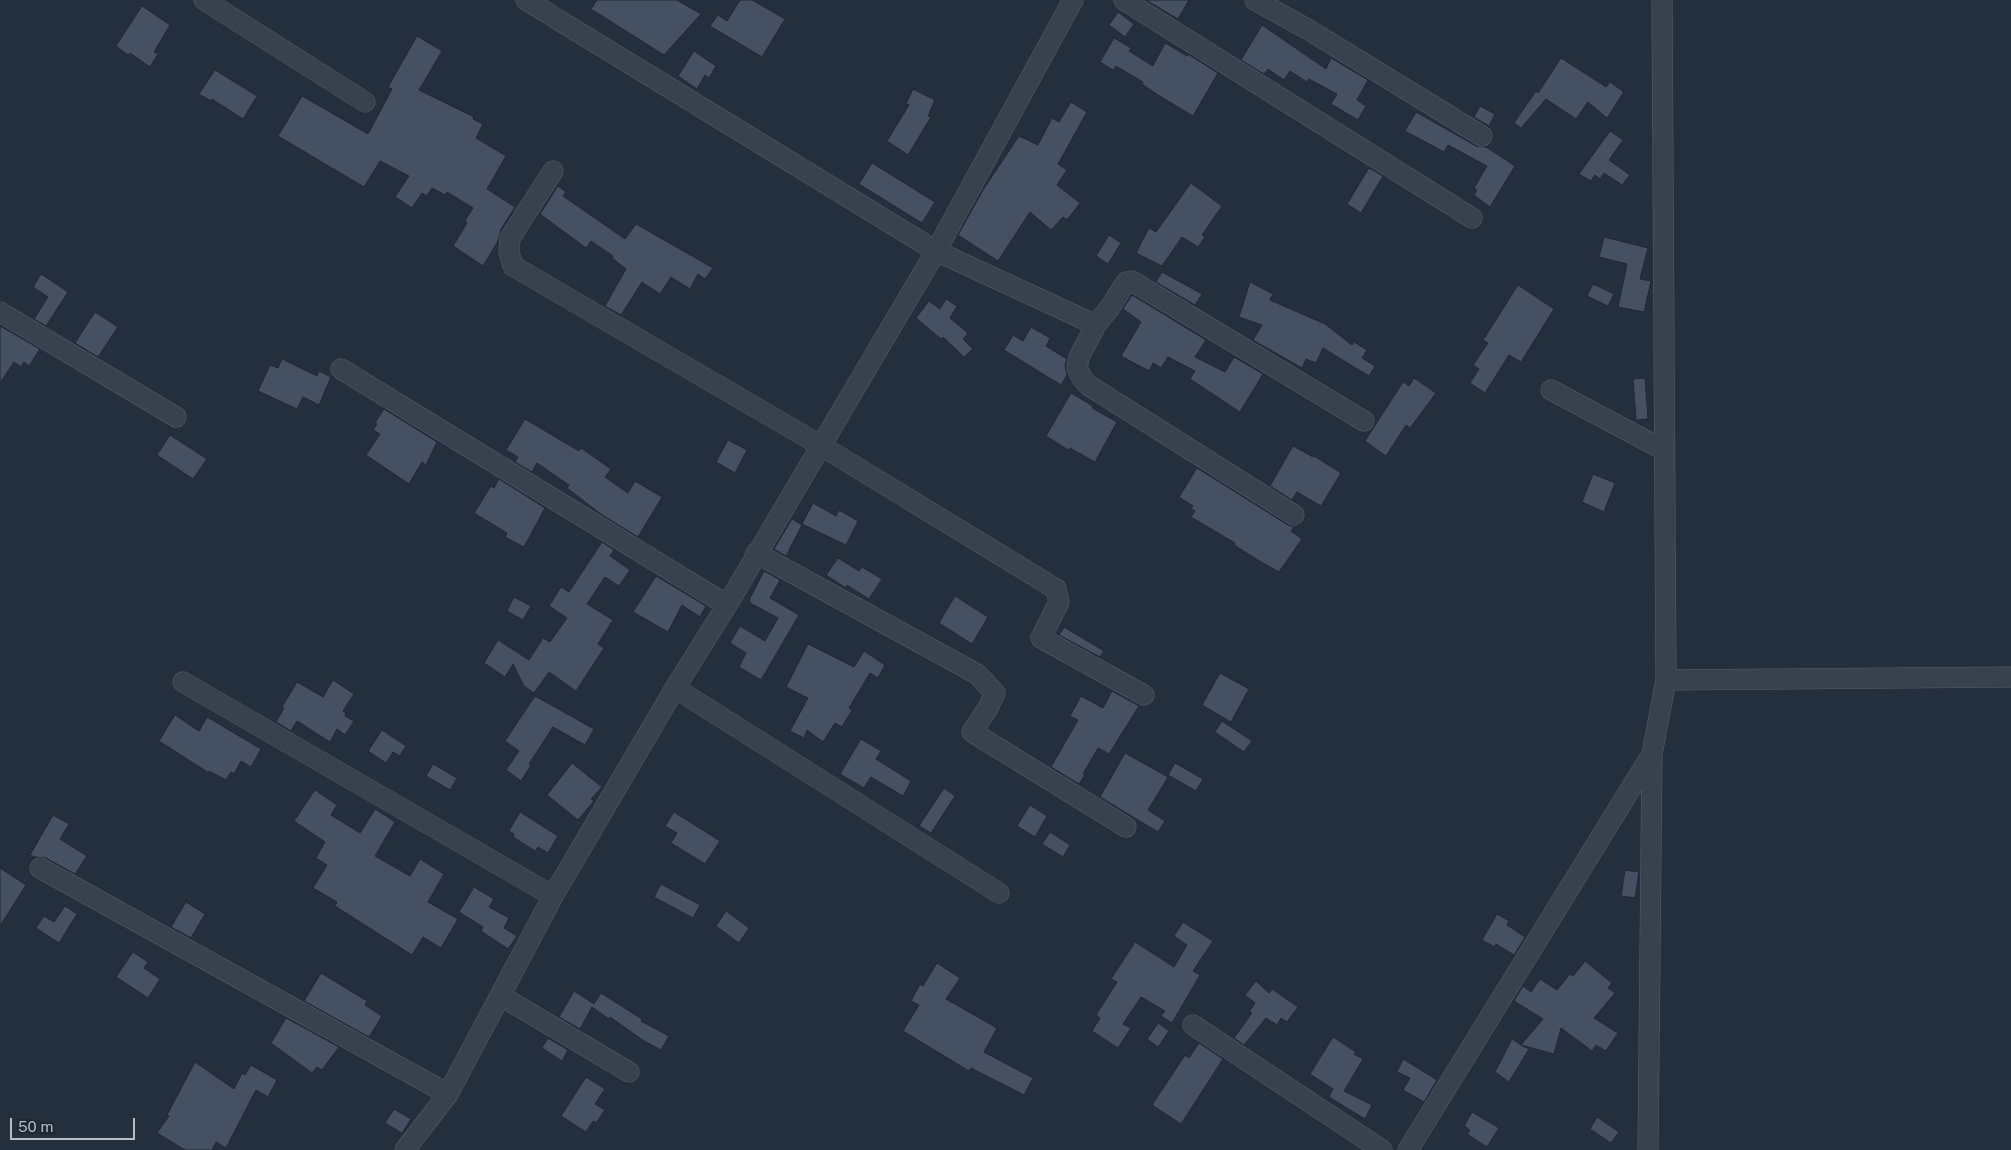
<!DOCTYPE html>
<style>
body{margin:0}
#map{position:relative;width:2011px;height:1150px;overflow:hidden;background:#242f3e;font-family:"Public Sans",sans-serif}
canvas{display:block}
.scale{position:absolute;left:10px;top:1118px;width:125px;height:22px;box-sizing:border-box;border:2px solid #b4bcc9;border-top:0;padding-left:6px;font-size:15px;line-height:18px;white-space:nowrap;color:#b4bcc9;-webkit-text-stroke:4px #1d2633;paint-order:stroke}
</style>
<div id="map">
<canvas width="2011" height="1150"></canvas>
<div class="scale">50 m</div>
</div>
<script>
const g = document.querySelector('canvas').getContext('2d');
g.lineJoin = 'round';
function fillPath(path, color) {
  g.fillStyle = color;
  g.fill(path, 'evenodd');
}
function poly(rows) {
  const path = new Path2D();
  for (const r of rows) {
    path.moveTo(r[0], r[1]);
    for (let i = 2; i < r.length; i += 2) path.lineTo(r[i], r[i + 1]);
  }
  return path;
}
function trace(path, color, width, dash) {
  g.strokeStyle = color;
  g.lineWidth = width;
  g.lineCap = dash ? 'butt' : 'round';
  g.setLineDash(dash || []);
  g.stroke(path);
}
const building = poly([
 [597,0,677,0,701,14,664,55,591,9,597,0],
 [740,0,752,0,785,19,762,57,710,26,718,15,727,21,740,0],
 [1146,0,1189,0,1178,19,1146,0],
 [142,6,170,25,154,52,158,54,150,67,130,53,128,55,116,46,142,6],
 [1118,12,1134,24,1125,37,1109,25,1118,12],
 [1262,25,1326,69,1331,58,1368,80,1357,100,1366,106,1358,120,1331,104,1337,94,1309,79,1307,82,1290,71,1284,80,1268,69,1264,74,1241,60,1262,25],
 [417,36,442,51,419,90,474,117,473,119,483,124,476,138,506,156,487,189,515,207,501,229,498,241,483,266,453,246,467,223,465,221,473,208,447,192,445,195,432,188,427,196,422,193,412,208,395,197,409,176,380,161,364,187,278,136,302,96,368,134,392,89,388,87,417,36],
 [1114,38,1131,48,1129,51,1153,66,1165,43,1187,56,1188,54,1218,73,1193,116,1158,95,1142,84,1143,82,1116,66,1113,70,1100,62,1114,38],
 [694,51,716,66,709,78,705,75,697,89,678,76,694,51],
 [1561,58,1606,87,1610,82,1624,92,1607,118,1588,102,1576,119,1546,99,1521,128,1514,123,1536,91,1538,93,1561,58],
 [215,70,257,96,243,119,212,99,211,101,199,94,215,70],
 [913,89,935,100,928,116,931,117,908,155,887,141,909,105,906,104,913,89],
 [1071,102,1087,112,1058,164,1067,170,1057,185,1080,203,1067,220,1063,217,1051,230,1030,212,998,261,958,235,983,190,1019,136,1038,145,1052,118,1059,122,1071,102],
 [1480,106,1495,114,1489,126,1474,117,1480,106],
 [1416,112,1476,146,1486,147,1515,166,1490,207,1474,195,1477,190,1474,188,1487,166,1448,145,1444,152,1405,131,1416,112],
 [1610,131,1623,140,1609,160,1630,175,1622,185,1604,173,1600,179,1595,175,1591,181,1579,174,1610,131],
 [872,163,935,202,922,223,859,184,872,163],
 [1369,168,1383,176,1361,213,1347,204,1369,168],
 [1191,183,1222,206,1202,235,1205,237,1198,247,1182,237,1162,266,1136,253,1149,228,1156,232,1191,183],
 [558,186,566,192,563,196,625,239,636,224,713,268,705,279,698,274,690,289,671,277,660,294,642,282,621,315,605,306,626,269,612,258,613,256,591,241,586,248,540,214,558,186],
 [1109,235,1121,243,1108,264,1096,256,1109,235],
 [1604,237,1648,248,1640,279,1651,281,1644,312,1618,307,1627,264,1599,257,1604,237],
 [1162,272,1202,294,1195,305,1156,282,1162,272],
 [41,274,68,292,46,326,34,319,48,297,33,287,41,274],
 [1250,282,1273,294,1270,300,1325,324,1352,345,1354,342,1367,350,1362,358,1375,366,1369,376,1323,348,1316,363,1306,359,1302,368,1253,340,1262,325,1239,317,1250,282],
 [1593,284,1614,294,1608,306,1587,296,1593,284],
 [1518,285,1554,309,1521,362,1509,355,1485,393,1470,383,1479,369,1473,365,1488,343,1483,340,1518,285],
 [1132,295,1206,340,1195,357,1225,372,1234,357,1263,374,1240,412,1190,379,1195,371,1168,357,1161,368,1153,363,1149,371,1121,356,1141,322,1123,309,1132,295],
 [946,299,957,306,950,318,968,333,963,339,973,349,964,357,943,337,941,339,916,318,929,301,940,309,946,299],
 [95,312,118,327,98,357,75,343,95,312],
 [0,326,40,349,29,366,24,362,21,367,14,362,0,383,0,326],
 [1031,327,1050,338,1046,346,1067,359,1065,366,1067,375,1061,385,1004,350,1013,335,1023,341,1031,327],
 [282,359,317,376,319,371,331,377,319,405,303,397,297,409,258,391,270,365,278,368,282,359],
 [1414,378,1436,393,1410,428,1406,425,1386,456,1365,441,1403,382,1409,386,1414,378],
 [1645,378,1648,419,1636,420,1633,379,1645,378],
 [1071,393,1093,406,1092,408,1117,422,1095,462,1070,448,1068,450,1046,436,1071,393],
 [384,409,437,442,426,465,422,462,409,484,366,455,380,434,373,430,377,424,375,423,384,409],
 [525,419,579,451,581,448,611,469,605,477,628,493,635,481,662,497,638,537,602,515,567,488,569,485,537,463,532,472,515,462,518,457,506,450,525,419],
 [170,435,207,459,193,479,157,455,170,435],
 [728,440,747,450,735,473,716,462,728,440],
 [1293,446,1313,457,1314,456,1341,473,1321,506,1297,492,1292,500,1270,486,1293,446],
 [1197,468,1288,525,1294,527,1291,531,1302,539,1279,572,1261,562,1234,545,1235,543,1191,517,1195,511,1191,509,1193,506,1179,497,1197,468],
 [1593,474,1615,483,1604,512,1582,502,1593,474],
 [499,479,545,508,524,547,505,537,507,533,474,513,491,486,494,488,499,479],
 [813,503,836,516,839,510,858,521,846,545,802,524,813,503],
 [792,519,802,525,786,556,774,549,792,519],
 [602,542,614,550,610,556,630,570,619,586,605,577,587,604,613,620,598,644,604,648,576,691,549,672,534,693,524,686,513,664,505,677,484,663,498,640,529,660,543,638,550,642,567,618,549,606,561,587,569,592,602,542],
 [838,558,859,571,862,567,882,579,869,599,847,585,846,588,826,575,838,558],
 [764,571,780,580,770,598,799,615,761,680,739,667,746,653,730,643,740,626,765,641,778,618,750,603,750,598,764,571],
 [656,576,706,606,700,617,682,605,668,632,633,612,656,576],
 [955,596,988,617,972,644,939,623,955,596],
 [514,597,531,606,523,620,507,611,514,597],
 [1064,627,1104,651,1100,657,1059,635,1064,627],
 [808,644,854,667,864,651,885,665,878,678,870,673,849,708,852,710,842,727,835,723,823,742,807,730,804,738,790,731,808,698,786,687,808,644],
 [1220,673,1249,689,1231,722,1202,705,1220,673],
 [333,680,354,694,343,711,346,713,345,716,354,721,345,735,337,729,330,742,297,721,291,731,276,722,284,708,282,707,297,682,323,697,333,680],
 [1112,691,1139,706,1109,754,1098,748,1083,774,1085,775,1079,784,1051,767,1078,720,1070,716,1081,696,1103,708,1112,691],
 [535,696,594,729,585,745,553,727,529,764,531,765,521,781,506,770,519,751,505,741,535,696],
 [175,715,199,731,207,717,261,749,251,767,241,761,234,774,231,772,226,780,209,771,209,773,159,741,175,715],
 [1222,721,1252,741,1244,752,1215,732,1222,721],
 [382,730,406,746,400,756,393,752,386,763,368,751,382,730],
 [861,739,881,751,876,759,911,781,903,796,871,777,864,788,840,774,861,739],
 [1125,753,1168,777,1148,810,1165,821,1158,832,1100,797,1125,753],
 [572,763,602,787,591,799,594,801,578,820,547,795,572,763],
 [1175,763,1203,779,1196,791,1168,775,1175,763],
 [433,764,457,778,450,790,426,776,433,764],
 [944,788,955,796,931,833,919,826,944,788],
 [315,790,337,805,331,815,360,833,375,809,395,822,375,856,410,876,420,859,444,874,428,902,458,919,441,948,423,937,412,955,335,906,337,902,313,888,327,865,316,858,325,842,294,821,315,790],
 [1030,805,1047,816,1035,837,1017,826,1030,805],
 [520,812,558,836,548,853,538,847,535,851,513,837,514,834,509,831,520,812],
 [674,812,720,841,705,864,671,843,677,833,665,826,674,812],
 [53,815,69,824,60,839,87,856,75,874,46,858,35,857,30,855,53,815],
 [1050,832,1070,845,1063,857,1042,844,1050,832],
 [0,868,26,885,0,926,0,868],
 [1625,870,1639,872,1635,898,1621,896,1625,870],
 [661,884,700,905,693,918,654,897,661,884],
 [474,887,494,899,489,907,509,918,504,928,517,936,508,949,481,931,483,927,459,912,474,887],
 [186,902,205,914,191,938,171,927,186,902],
 [65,906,77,914,59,943,36,928,44,916,54,922,65,906],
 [726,911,749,928,739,943,716,926,726,911],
 [1497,914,1509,921,1507,925,1525,937,1514,955,1496,944,1495,947,1482,940,1497,914],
 [1183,922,1213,941,1193,971,1200,975,1172,1023,1161,1016,1165,1011,1141,997,1123,1024,1131,1028,1118,1048,1092,1031,1100,1018,1096,1015,1117,982,1111,979,1135,942,1174,967,1187,945,1174,936,1183,922],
 [133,952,148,962,144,968,160,979,148,998,116,977,133,952],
 [1585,961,1612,983,1608,988,1615,993,1594,1018,1618,1033,1606,1051,1596,1045,1592,1051,1561,1028,1554,1054,1521,1045,1529,1049,1509,1082,1495,1072,1512,1039,1521,1045,1543,1019,1514,1001,1523,986,1531,992,1540,979,1557,990,1570,974,1573,976,1585,961],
 [937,963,960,978,946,999,997,1028,984,1052,1033,1078,1024,1095,971,1068,969,1071,903,1031,919,1005,911,1001,920,984,923,986,937,963],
 [321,973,367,1001,365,1005,382,1016,369,1037,304,1001,321,973],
 [1256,981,1269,993,1272,989,1298,1007,1287,1022,1281,1018,1277,1025,1266,1018,1244,1045,1234,1038,1252,1013,1249,1012,1255,1003,1245,995,1256,981],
 [574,991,594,1004,601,993,642,1019,641,1021,669,1036,661,1050,644,1041,610,1017,609,1019,592,1007,580,1029,559,1017,574,991],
 [286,1018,339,1047,322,1070,317,1067,312,1073,271,1043,286,1018],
 [1158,1023,1169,1031,1158,1047,1147,1039,1158,1023],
 [1333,1037,1356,1052,1354,1054,1363,1059,1344,1091,1372,1105,1365,1119,1329,1097,1333,1089,1310,1074,1333,1037],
 [548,1038,568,1050,562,1061,542,1048,548,1038],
 [1199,1043,1223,1059,1181,1124,1152,1105,1185,1055,1189,1058,1199,1043],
 [1403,1059,1437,1080,1424,1102,1403,1090,1410,1078,1397,1072,1403,1059],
 [195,1062,234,1089,242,1073,245,1075,251,1065,277,1080,268,1097,256,1090,226,1148,216,1142,212,1150,185,1150,157,1133,169,1116,167,1115,195,1062],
 [586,1077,605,1089,595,1104,605,1110,596,1123,593,1121,586,1132,561,1116,586,1077],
 [394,1109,411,1119,402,1133,385,1123,394,1109],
 [1472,1112,1499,1128,1487,1147,1467,1134,1470,1130,1464,1126,1472,1112],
 [1597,1117,1619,1132,1611,1143,1590,1129,1597,1117]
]);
const minor = poly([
 [204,0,365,102],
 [526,0,936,251,1096,325],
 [1124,0,1472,218],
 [1255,0,1309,30,1482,136],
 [553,171,510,238,509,252,513,266,820,445,1056,589,1059,602,1041,638,1144,695],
 [0,312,176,417],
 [341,369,727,605],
 [1551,390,1664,450],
 [1294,515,1088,385,1082,378,1077,368,1079,357,1096,325,1111,306,1126,282,1132,281,1364,421],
 [756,553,977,674,995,693,988,708,972,732,1126,827],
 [1666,680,2011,677],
 [183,682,553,896],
 [675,688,999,893],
 [40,868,448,1094],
 [501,996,629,1072],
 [1193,1025,1382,1150],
 [405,1150,448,1094,553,896,675,688,727,605,936,251,1073,0],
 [1408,1150,1652,754],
 [1648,1150,1652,754,1666,680,1662,0]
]);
fillPath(building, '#455162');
trace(building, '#1f2835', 1);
trace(minor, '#565f6c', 21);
trace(minor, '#38414e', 20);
</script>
